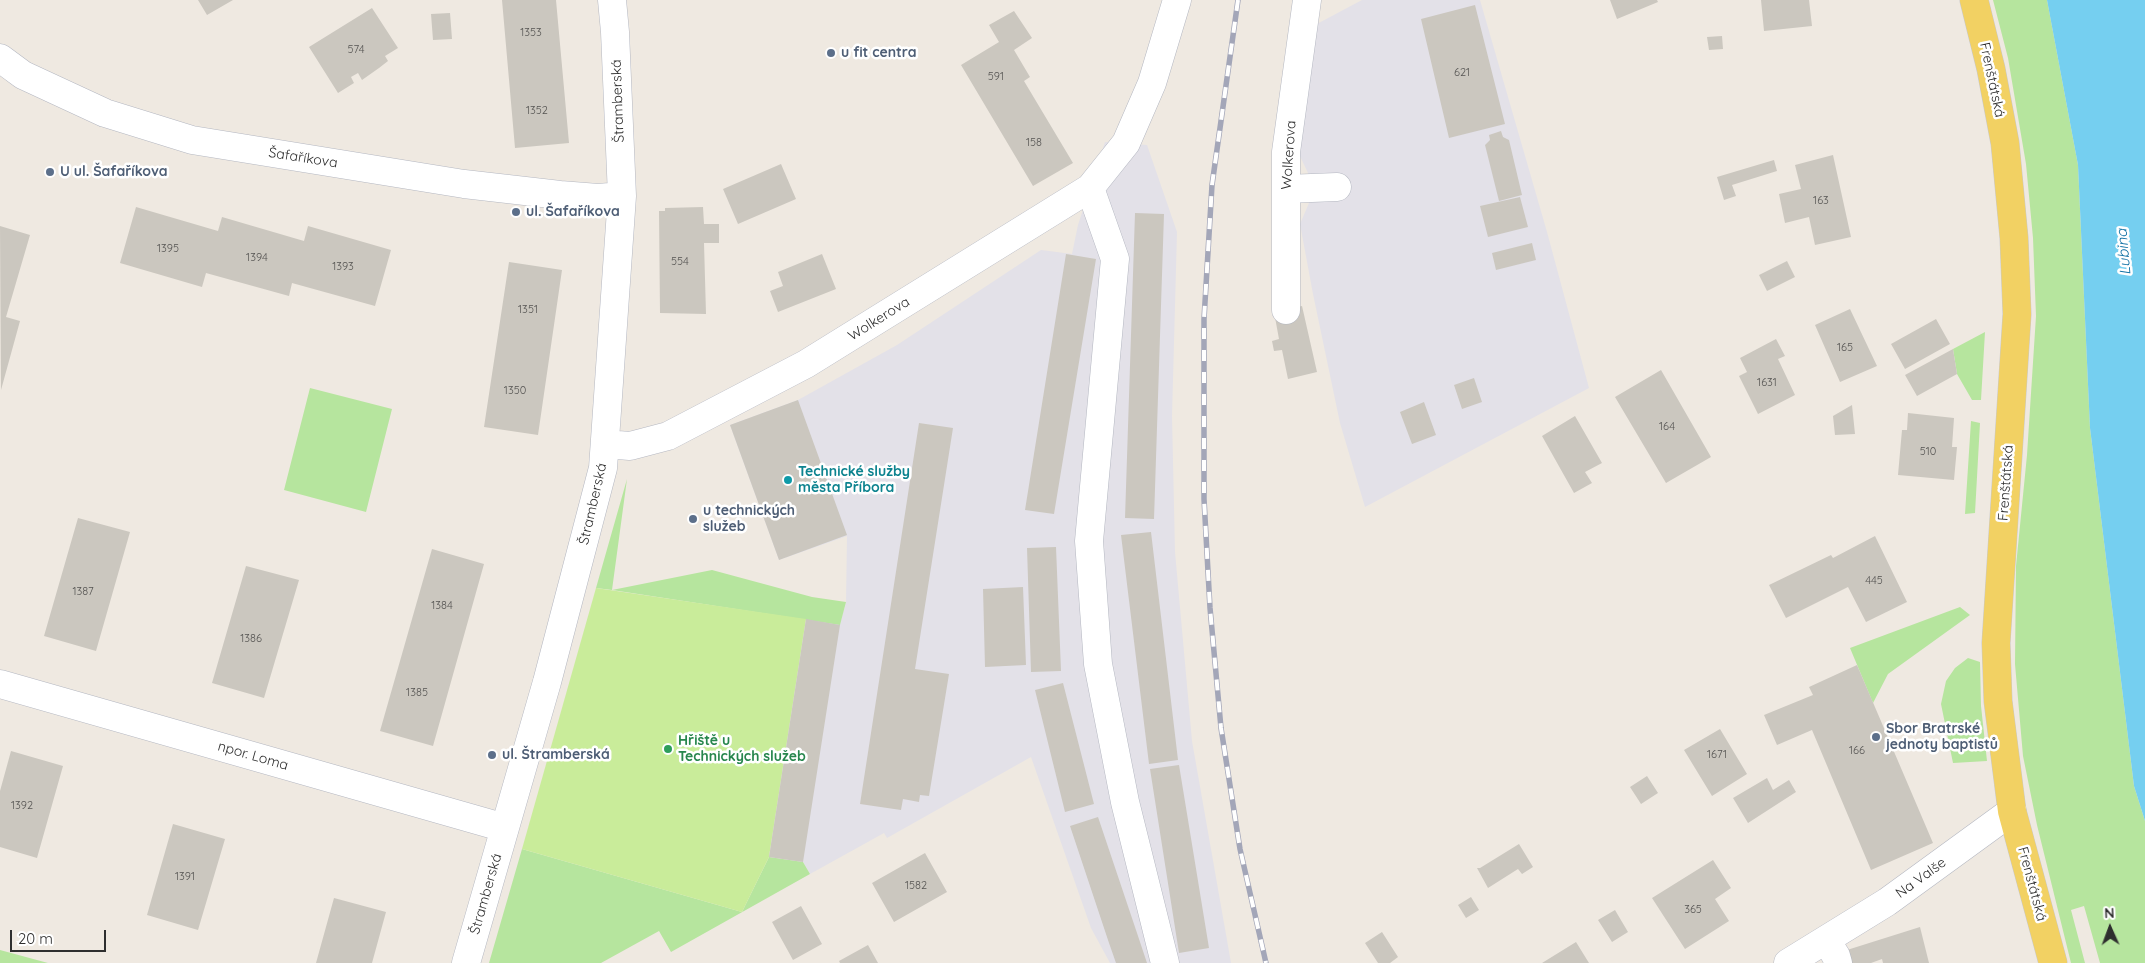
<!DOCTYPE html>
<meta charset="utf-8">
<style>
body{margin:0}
#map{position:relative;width:2145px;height:963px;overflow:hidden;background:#efe9e1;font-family:Quicksand,sans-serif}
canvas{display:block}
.north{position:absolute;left:2085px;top:903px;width:50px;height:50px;-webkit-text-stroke:4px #fff;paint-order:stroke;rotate:358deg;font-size:14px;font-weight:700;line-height:20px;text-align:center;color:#2e2e2e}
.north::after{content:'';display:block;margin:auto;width:18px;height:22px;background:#2e2e2e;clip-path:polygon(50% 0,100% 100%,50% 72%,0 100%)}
.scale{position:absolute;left:10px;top:930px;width:96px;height:22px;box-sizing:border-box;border:2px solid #2e2e2e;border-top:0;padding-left:6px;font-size:15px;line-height:18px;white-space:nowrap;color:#2e2e2e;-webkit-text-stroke:4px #fff;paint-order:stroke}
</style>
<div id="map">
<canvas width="2145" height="963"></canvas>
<div class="north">N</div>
<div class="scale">20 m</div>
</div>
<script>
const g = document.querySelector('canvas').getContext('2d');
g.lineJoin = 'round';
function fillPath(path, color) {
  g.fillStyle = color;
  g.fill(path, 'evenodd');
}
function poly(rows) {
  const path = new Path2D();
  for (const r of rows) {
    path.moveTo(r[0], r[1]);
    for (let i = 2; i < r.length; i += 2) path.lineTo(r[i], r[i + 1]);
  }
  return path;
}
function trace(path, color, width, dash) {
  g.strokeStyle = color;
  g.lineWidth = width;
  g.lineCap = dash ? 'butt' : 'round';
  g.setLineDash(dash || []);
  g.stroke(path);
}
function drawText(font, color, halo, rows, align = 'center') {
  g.font = font + ' Quicksand,sans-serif';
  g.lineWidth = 5;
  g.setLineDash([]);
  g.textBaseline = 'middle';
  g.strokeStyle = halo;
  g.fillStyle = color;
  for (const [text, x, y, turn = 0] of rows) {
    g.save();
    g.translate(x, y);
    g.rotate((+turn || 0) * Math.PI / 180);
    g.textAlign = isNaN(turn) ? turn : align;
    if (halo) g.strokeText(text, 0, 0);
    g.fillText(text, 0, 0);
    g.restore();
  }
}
const industrial = poly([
 [1362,0,1480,0,1547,232,1589,388,1365,507,1340,423,1313,294,1300,224,1309,203,1308,173,1298,152,1315,25],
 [1105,142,1147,145,1177,232,1172,416,1175,552,1192,741,1231,963,1110,963,1091,928,1031,757,887,838,884,833,810,874,803,862,769,857,806,619,840,624,846,602,847,536,779,560,730,425,798,400,897,345,1041,250,1072,254,1078,225]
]);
const green = poly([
 [1993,0,2047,0,2078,165,2090,428,2134,786,2145,821,2145,963,2100,963,2084,906,2071,910,2085,963,2071,963,2037,825,2023,756,2015,664,2016,566,2027,455,2036,316,2033,238,2026,164,2008,58],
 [1985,332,1981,400,1972,400,1957,374,1953,349],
 [310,388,392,409,366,512,284,490],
 [1971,421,1980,423,1975,513,1965,514],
 [627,479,612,590,712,570,812,597,846,602,840,625,612,590,596,588],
 [1960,607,1970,615,1888,674,1873,703,1850,648],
 [1968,658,1980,662,1981,706,1987,761,1953,763,1941,704,1946,681,1955,668],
 [522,849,742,912,769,857,803,862,810,874,671,952,659,931,601,963,489,963],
 [0,950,48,963,0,963]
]);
const pitch = poly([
 [596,588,806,619,769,857,742,912,522,849]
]);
const water = poly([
 [2047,0,2145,0,2145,821,2134,786,2090,428,2078,165]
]);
const building = poly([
 [198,0,233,0,207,15],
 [502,0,556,0,569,143,515,148],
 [1610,0,1657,0,1658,2,1617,19],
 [1761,0,1809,0,1812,26,1764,31],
 [1475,5,1505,124,1449,138,1421,19],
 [372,8,398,48,385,56,388,61,379,68,362,80,358,73,351,77,354,83,338,93,309,47],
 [1014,11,1032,38,1014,50,1030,77,1024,81,1073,163,1033,186,961,65,999,42,989,25],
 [450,13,452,39,433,40,431,14],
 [1722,36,1723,49,1709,50,1707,37],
 [1501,131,1503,137,1509,140,1522,195,1499,201,1485,145,1490,140,1489,135],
 [1833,155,1851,237,1815,245,1809,217,1785,223,1779,194,1801,189,1795,165],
 [1774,160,1777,171,1732,185,1736,196,1724,200,1717,177],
 [781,164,796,199,738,224,723,189],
 [1520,197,1528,227,1488,237,1480,206],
 [136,207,218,231,222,217,304,241,308,226,391,250,375,306,292,283,289,296,206,273,202,287,120,263],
 [703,207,704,224,719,224,719,243,704,243,706,314,660,313,659,211,665,211,665,208],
 [1135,213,1164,214,1154,519,1125,518],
 [0,226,30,235,6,317,20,321,1,390],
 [1532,243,1536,260,1496,270,1492,253],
 [822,254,836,289,778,312,770,291,783,286,778,272],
 [1066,254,1096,259,1054,514,1025,510],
 [1787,261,1795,277,1767,291,1759,275],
 [509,262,562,270,538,435,484,427],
 [1302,306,1317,372,1288,379,1282,350,1274,351,1272,341,1279,339,1274,312],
 [1850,309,1877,366,1840,382,1815,325],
 [1936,319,1950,344,1905,369,1891,344],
 [1776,339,1785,356,1778,359,1795,395,1758,414,1739,376,1747,372,1740,358],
 [1953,349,1957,374,1917,396,1905,375],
 [1661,370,1711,457,1666,483,1615,397],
 [1474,378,1482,402,1462,409,1454,385],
 [798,400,847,535,779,560,730,425],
 [1424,402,1436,435,1412,444,1400,412],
 [1852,405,1855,434,1835,435,1833,416],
 [1908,413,1954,418,1952,447,1957,447,1954,480,1898,475,1902,430,1907,430],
 [1575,416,1602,463,1585,472,1592,483,1574,493,1542,436],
 [919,423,953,428,915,669,949,674,929,796,920,795,919,802,903,799,901,810,860,804],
 [78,518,130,532,96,651,44,636],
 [1151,532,1178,760,1149,764,1121,535],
 [1875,536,1907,602,1866,622,1848,587,1786,618,1769,585,1831,555,1833,558],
 [1056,547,1061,671,1031,672,1027,548],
 [432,549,484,564,433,746,380,731],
 [246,566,299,580,264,698,212,683],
 [1023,587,1026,665,985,667,983,589],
 [806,619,840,625,803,862,769,857],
 [1857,665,1933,843,1871,870,1812,730,1777,745,1764,715,1813,695,1809,687],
 [1063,683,1094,804,1065,812,1035,690],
 [1720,729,1747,774,1712,796,1684,750],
 [11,751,63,766,37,858,0,847,0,791],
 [1179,765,1209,948,1179,953,1150,769],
 [1647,776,1658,793,1641,804,1630,787],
 [1767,778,1773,790,1789,780,1796,792,1748,823,1733,798],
 [1098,817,1137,933,1147,963,1116,963,1109,943,1070,826],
 [173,824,225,839,198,930,147,915],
 [1519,844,1533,867,1522,874,1518,869,1488,888,1477,868,1480,868],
 [925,853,947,892,894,922,872,883],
 [1713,860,1731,888,1715,899,1729,921,1685,949,1652,898],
 [1471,897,1479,910,1466,918,1458,905],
 [334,898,386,912,372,963,316,963],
 [801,906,822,944,793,960,772,922],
 [1615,910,1628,932,1612,942,1598,920],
 [1920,927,1929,963,1883,963,1882,959,1871,963,1851,963,1847,950],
 [1382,932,1398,957,1390,963,1378,963,1365,943],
 [1576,942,1589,963,1542,963],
 [868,945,878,963,840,963,839,961]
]);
const minor = poly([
 [0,58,23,75,105,113,192,140,464,184,560,195,598,198,622,196],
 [1090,188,1115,259,1089,541,1098,664,1125,802,1165,963],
 [1286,189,1337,187],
 [1286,310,1286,152,1307,0],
 [605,444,630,446,668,436,806,364,1090,188,1126,143,1152,83,1177,0],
 [0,684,505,828],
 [1826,940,1836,956,1838,963],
 [466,963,547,682,603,468,622,196,615,32,612,0],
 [1788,963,1887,902,2012,811]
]);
const major = poly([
 [1974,0,1991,69,2005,143,2014,238,2017,314,1996,643,1998,701,2012,811,2053,963]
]);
const rail = poly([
 [1238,0,1212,185,1204,319,1204,499,1210,608,1221,728,1240,849,1266,963]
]);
const markers = [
 [831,53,5,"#5c6f8a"],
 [50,172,5,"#5c6f8a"],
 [516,212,5,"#5c6f8a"],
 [788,480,5,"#0f9aa8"],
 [693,519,5,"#5c6f8a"],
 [1876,737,5,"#5c6f8a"],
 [668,749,5,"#2e9e5b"],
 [492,755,5,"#5c6f8a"]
];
const numberNames = [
 ["1353",531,33],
 ["574",356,50],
 ["621",1462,73],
 ["591",996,77],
 ["1352",537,111],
 ["158",1034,143],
 ["163",1821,201],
 ["1395",168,249],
 ["1394",257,258],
 ["554",680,262],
 ["1393",343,267],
 ["1351",528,310],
 ["165",1845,348],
 ["1631",1767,383],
 ["1350",515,391],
 ["164",1667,427],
 ["510",1928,452],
 ["445",1874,581],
 ["1387",83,592],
 ["1384",442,606],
 ["1386",251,639],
 ["1385",417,693],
 ["166",1857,751],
 ["1671",1717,755],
 ["1392",22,806],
 ["1391",185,877],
 ["1582",916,886],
 ["365",1693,910]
];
const serviceNames = [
 ["u fit centra",841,53],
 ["U ul. Šafaříkova",60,172],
 ["ul. Šafaříkova",526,212],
 ["u technických",703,511],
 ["služeb",703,527],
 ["Sbor Bratrské",1886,729],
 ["jednoty baptistů",1886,745],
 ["ul. Štramberská",502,755]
];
const streetNames = [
 ["Frenštátská",1992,80,78],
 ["Štramberská",618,101,-92],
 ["Wolkerova",1289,155,-86],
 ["Šafaříkova",303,158,9],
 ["Wolkerova",879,319,-32],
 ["Frenštátská",2006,483,-86],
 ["Štramberská",593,504,-77],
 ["npor. Loma",253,756,16],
 ["Na Valše",1921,878,-36],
 ["Frenštátská",2032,884,75],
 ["Štramberská",486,894,-74]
];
const cultureNames = [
 ["Technické služby",798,472],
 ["města Příbora",798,488]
];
const leisureNames = [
 ["Hřiště u",678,741],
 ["Technických služeb",678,757]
];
const waterNames = [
 ["Lubina",2124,252,-95]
];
fillPath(industrial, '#e3e1e8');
fillPath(green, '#b6e59e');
fillPath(pitch, '#c9ec9a');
fillPath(water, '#75cff0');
fillPath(building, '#cbc7bf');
trace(minor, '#b4b7c1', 29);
trace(major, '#c9c9c9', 29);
trace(minor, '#fff', 28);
trace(major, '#f2d163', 28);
trace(rail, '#a3a6b8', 5.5);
trace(rail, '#fff', 4, [11]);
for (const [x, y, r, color] of markers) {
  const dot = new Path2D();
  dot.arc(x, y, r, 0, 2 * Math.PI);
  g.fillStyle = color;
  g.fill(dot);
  trace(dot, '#fff', 2);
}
drawText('11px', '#555452', null, numberNames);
drawText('bold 14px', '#4e5e75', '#fff', serviceNames, 'left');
drawText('14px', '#2e2e2e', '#fff', streetNames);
drawText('bold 14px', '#0d838f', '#fff', cultureNames, 'left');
drawText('bold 14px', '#27864d', '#fff', leisureNames, 'left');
drawText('italic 15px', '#0d6fa3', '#fff', waterNames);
</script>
